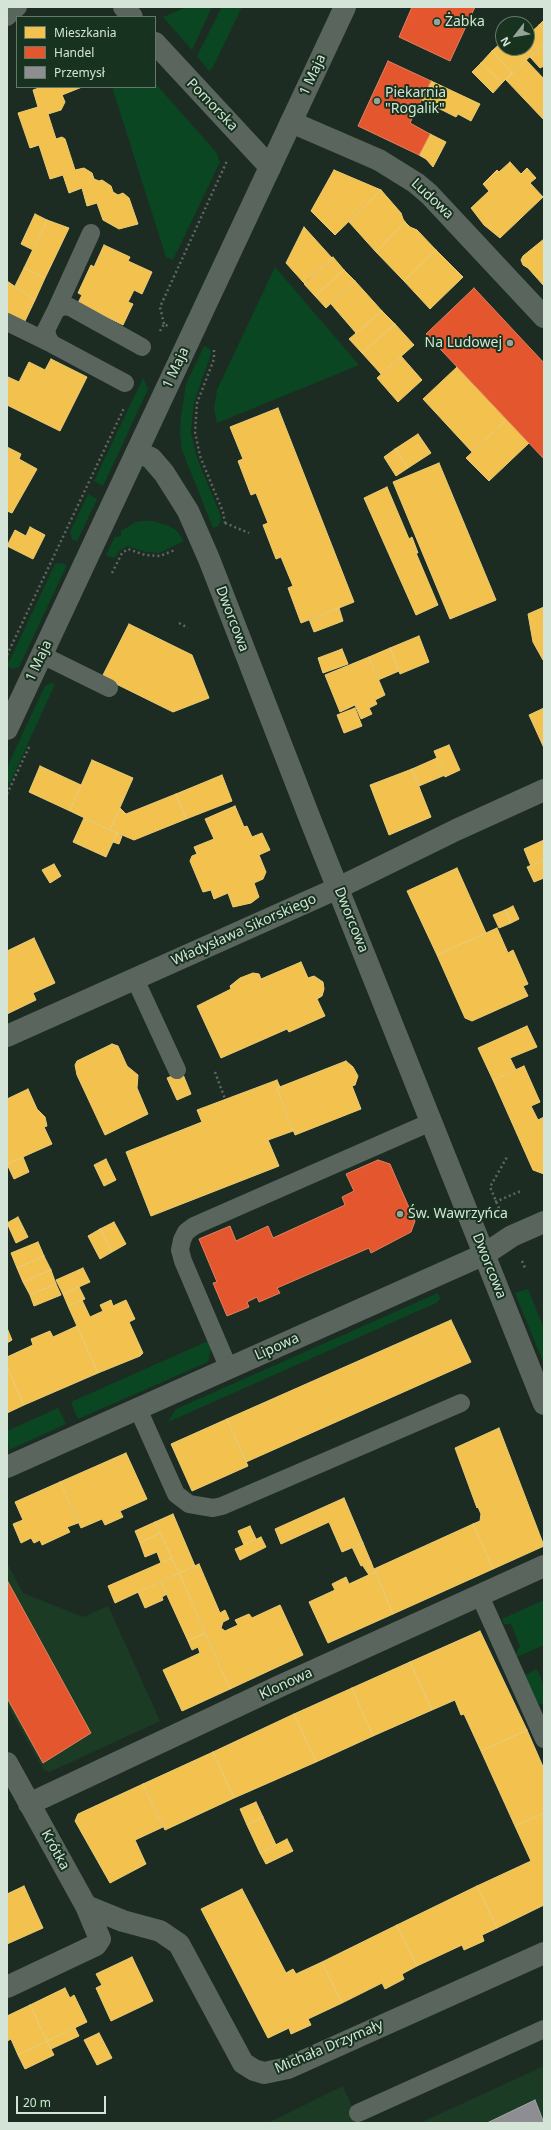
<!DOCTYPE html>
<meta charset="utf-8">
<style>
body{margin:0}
#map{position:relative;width:551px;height:2130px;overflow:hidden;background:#1d2c22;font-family:"Noto Sans",sans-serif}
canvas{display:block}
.frame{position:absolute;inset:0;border:8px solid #d4e4d7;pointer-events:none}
.legend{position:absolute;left:16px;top:16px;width:140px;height:72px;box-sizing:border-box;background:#17321f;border:1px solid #637969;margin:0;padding:5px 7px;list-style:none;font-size:12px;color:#d4e4d7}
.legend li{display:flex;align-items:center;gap:8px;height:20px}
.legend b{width:20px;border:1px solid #637969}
.north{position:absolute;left:495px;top:16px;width:40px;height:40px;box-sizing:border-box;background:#17321f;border:1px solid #637969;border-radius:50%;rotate:239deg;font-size:11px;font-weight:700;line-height:16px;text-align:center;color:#d4e4d7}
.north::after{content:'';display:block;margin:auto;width:14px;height:18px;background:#94a498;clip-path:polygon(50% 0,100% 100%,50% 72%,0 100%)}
.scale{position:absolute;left:16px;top:2096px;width:90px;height:18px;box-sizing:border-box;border:2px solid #d4e4d7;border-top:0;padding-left:5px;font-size:12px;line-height:14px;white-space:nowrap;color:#d4e4d7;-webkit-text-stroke:3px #17321f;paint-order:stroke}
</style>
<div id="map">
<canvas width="551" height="2130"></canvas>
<div class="frame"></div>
<ul class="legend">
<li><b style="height:11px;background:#f2c14e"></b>Mieszkania</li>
<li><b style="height:11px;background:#e4572e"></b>Handel</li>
<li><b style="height:11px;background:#8d8d92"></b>Przemysł</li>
</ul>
<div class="north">N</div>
<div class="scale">20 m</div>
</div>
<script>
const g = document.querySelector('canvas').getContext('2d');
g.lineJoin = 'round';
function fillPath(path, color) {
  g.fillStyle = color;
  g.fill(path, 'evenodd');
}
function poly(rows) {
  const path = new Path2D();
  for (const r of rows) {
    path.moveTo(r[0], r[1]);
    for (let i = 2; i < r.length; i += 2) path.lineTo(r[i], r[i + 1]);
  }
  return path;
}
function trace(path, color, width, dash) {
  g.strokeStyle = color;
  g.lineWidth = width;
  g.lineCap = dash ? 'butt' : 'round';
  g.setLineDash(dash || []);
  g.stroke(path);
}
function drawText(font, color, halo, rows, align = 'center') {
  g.font = font + ' "Noto Sans",sans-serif';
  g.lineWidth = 4;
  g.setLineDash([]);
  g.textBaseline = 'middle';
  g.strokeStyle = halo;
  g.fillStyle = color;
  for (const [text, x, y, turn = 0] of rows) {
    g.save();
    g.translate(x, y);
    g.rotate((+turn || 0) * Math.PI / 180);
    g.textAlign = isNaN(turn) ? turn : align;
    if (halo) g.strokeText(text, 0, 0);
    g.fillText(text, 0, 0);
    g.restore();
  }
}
const built = poly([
 [7,1563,23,1593,83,1617,108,1606,160,1721,54,1770,49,1772,44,1770,7,1705],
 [544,2066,544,2123,420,2123],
 [343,2086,359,2123,268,2123]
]);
const green = poly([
 [187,7,212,7,192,50,163,17],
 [222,7,242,7,213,67,209,71,197,56],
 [155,83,216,152,220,162,173,260,166,257,112,87,155,87],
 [275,267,359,365,217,423,214,408,217,390],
 [204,346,210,349,211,354,194,402,191,432,197,458,220,514,221,521,218,526,213,528,182,450,180,433,181,416,186,384],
 [143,378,148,389,103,486,94,481],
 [88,494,97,499,77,541,72,539,70,532],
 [145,521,153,521,169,526,176,530,184,541,159,553,146,552,127,546,119,551,116,557,113,558,106,555,115,537,121,536,121,531,136,522],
 [62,563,67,565,19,667,12,669,7,666,55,564],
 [51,683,55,684,10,783,7,781,7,767,45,686],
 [528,1289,544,1329,544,1364,515,1293],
 [438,1293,440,1299,436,1303,168,1422,176,1409],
 [208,1341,211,1349,208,1362,78,1419,71,1402],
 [58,1408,66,1424,9,1450,7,1431],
 [544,1600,544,1645,517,1657,515,1655,520,1646,511,1624,504,1624,502,1619],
 [537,1669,544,1686,544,1705,537,1703,525,1675]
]);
const homes = poly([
 [544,20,544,30,539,25,544,20],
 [539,25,544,30,544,44,512,73,492,51,503,41,503,48,511,48,513,50,515,48,527,48,527,36,539,25],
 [544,44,544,66,540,68,530,57,544,44],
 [492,51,512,73,502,83,481,63,492,51],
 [526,60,544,79,544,120,506,80,526,60],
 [481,63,502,83,493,93,472,72,481,63],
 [431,81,480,104,471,121,458,114,456,117,422,100,431,81],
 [42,87,82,87,62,95,65,102,61,110,48,114,56,139,62,137,65,139,75,170,84,168,92,173,94,179,99,181,102,180,111,186,113,192,118,195,123,193,129,198,138,224,119,229,103,220,97,203,87,206,82,188,69,193,63,175,50,179,39,145,30,148,18,113,38,107,33,90,42,87],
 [430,134,446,142,433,167,426,159,419,155,430,134],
 [510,162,521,174,527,168,536,178,530,183,543,197,500,238,484,225,471,208,489,191,483,184,497,170,499,172,510,162],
 [334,170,381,190,335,235,311,211,334,170],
 [381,190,401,213,403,219,405,222,376,252,349,222,381,190],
 [35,214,47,220,33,250,21,244,35,214],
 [47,220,69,228,45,278,24,268,47,220],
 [405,222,410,227,417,230,436,250,404,281,376,252,405,222],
 [304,227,332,258,304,283,286,263,304,227],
 [544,239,544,286,528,268,523,265,521,260,523,256,544,239],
 [104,245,130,257,128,261,152,272,142,294,134,290,128,302,133,304,123,325,78,303,82,295,78,293,91,265,94,267,104,245],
 [436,250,463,277,430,309,404,281,436,250],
 [333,257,344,270,315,296,304,284,333,257],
 [24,268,45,278,35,300,15,286,24,268],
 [344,270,355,281,326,308,315,296,344,270],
 [7,281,35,300,24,323,7,312,7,281],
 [355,281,382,311,356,333,331,304,355,281],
 [382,311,395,324,362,353,349,339,382,311],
 [395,324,414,345,381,374,362,353,395,324],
 [401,356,422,380,398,402,377,378,401,356],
 [51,359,87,377,60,431,7,405,8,377,19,382,29,362,45,370,51,359],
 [457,367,507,419,472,452,423,399,457,367],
 [278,408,354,602,301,623,288,588,293,586,281,557,276,559,263,525,268,523,256,493,251,495,238,461,243,459,230,427,278,408],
 [507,419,529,443,489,481,466,458,507,419],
 [418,434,431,453,408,468,395,449,418,434],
 [7,447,21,454,19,459,37,469,12,513,7,511,7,447],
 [395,449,408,468,396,476,384,457,395,449],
 [439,463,496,600,450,619,393,482,439,463],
 [387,487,409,539,412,537,418,553,416,553,438,605,416,615,364,498,387,487],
 [30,527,45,535,33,559,7,546,15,530,26,536,30,527],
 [544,607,544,659,543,660,533,642,528,614,544,607],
 [339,608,343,621,314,632,309,619,339,608],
 [129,624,192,655,209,698,173,712,102,677,129,624],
 [419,636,429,662,400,674,390,648,419,636],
 [390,648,399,671,378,680,369,657,390,648],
 [342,649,348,664,323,673,318,658,342,649],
 [369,657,385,695,375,700,377,704,369,708,372,714,361,719,355,705,340,712,325,675,369,657],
 [355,708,362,726,344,733,337,715,355,708],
 [544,708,544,748,529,715,544,708],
 [449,745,460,770,445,777,434,751,449,745],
 [437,758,445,775,419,786,412,769,437,758],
 [92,760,133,778,110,830,70,811,92,760],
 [40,766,81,785,70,811,29,792,40,766],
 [412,769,431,817,389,835,370,785,412,769],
 [222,775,232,801,186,819,176,794,222,775],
 [176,794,186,819,134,840,110,830,120,808,126,814,176,794],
 [235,806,244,827,247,826,252,837,262,833,270,850,259,855,266,872,263,879,254,883,259,897,251,903,233,907,228,893,214,899,211,890,203,892,190,861,192,856,197,854,194,847,214,839,205,819,235,806],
 [84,818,117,833,106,857,73,842,84,818],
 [117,833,122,836,119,844,113,842,117,833],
 [544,840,544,860,531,866,524,849,544,840],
 [544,860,544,878,534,882,527,867,544,860],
 [54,864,61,876,50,883,42,870,54,864],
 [457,868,486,933,437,955,407,891,457,868],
 [513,906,519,919,511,923,505,910,513,906],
 [505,910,511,923,499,928,493,915,505,910],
 [497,928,508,953,513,950,528,984,523,986,528,996,472,1021,465,1018,437,955,497,928],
 [34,938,55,983,33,993,36,1000,7,1014,7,951,34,938],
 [301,962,308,978,314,976,323,982,324,989,322,996,317,999,325,1016,289,1032,287,1029,221,1058,197,1006,231,989,230,986,240,978,253,973,259,974,261,979,301,962],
 [527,1026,537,1047,510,1058,516,1070,493,1080,478,1048,527,1026],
 [112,1044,118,1046,127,1066,138,1075,137,1088,148,1114,105,1135,77,1075,75,1065,77,1061,112,1044],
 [346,1061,353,1067,358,1076,355,1085,352,1086,361,1109,295,1135,277,1088,346,1061],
 [524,1066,540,1102,531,1106,538,1120,544,1117,544,1174,533,1170,493,1080,524,1066],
 [182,1072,191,1094,177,1100,167,1078,182,1072],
 [277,1080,280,1087,277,1088,293,1131,268,1140,279,1166,151,1216,126,1152,202,1122,197,1110,277,1080],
 [28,1089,37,1109,45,1117,47,1126,44,1127,52,1144,7,1164,7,1099,28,1089],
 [23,1157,29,1172,14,1179,7,1164,23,1157],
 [106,1159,116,1180,104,1186,94,1165,106,1159],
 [18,1217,28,1237,16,1243,7,1223,18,1217],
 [114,1222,126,1244,112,1252,100,1229,114,1222],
 [100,1229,112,1252,100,1259,88,1236,100,1229],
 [38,1242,44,1256,17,1268,11,1253,38,1242],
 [44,1256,51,1270,23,1282,17,1268,44,1256],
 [83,1268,90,1282,63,1294,56,1280,83,1268],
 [51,1270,56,1284,30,1295,23,1282,51,1270],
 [56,1284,61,1295,34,1306,30,1295,56,1284],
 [79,1287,85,1299,68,1306,63,1294,79,1287],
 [82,1300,90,1317,103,1311,100,1305,111,1300,113,1306,126,1300,135,1319,129,1322,143,1353,140,1356,98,1373,68,1306,82,1300],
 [451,1320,471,1362,246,1462,227,1419,451,1320],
 [77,1326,98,1373,24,1405,7,1367,7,1357,33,1345,31,1339,50,1331,53,1337,77,1326],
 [7,1328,12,1340,7,1343,7,1328],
 [7,1367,24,1405,7,1413,7,1367],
 [227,1419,248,1466,192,1491,171,1444,227,1419],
 [499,1428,544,1546,493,1569,473,1524,480,1521,481,1514,478,1507,477,1508,455,1448,499,1428],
 [126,1453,147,1499,120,1511,123,1517,105,1525,102,1519,81,1528,60,1482,126,1453],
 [60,1482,78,1523,67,1527,70,1532,42,1545,40,1540,34,1543,31,1538,21,1543,13,1524,23,1520,15,1502,60,1482],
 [344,1498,363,1543,342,1552,329,1522,281,1544,275,1529,344,1498],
 [173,1514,195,1566,179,1573,155,1522,173,1514],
 [155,1522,160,1533,140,1543,135,1531,155,1522],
 [473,1524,493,1569,393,1614,374,1569,473,1524],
 [250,1526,256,1539,244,1545,238,1531,250,1526],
 [160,1533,172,1558,161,1563,157,1552,145,1557,140,1543,160,1533],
 [261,1537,266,1547,240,1560,235,1549,261,1537],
 [363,1543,371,1562,361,1566,352,1547,363,1543],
 [172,1558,179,1573,115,1603,108,1586,172,1558],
 [371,1562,375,1572,369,1575,363,1566,371,1562],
 [199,1564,220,1613,225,1610,229,1619,223,1622,221,1628,225,1631,238,1625,235,1620,249,1614,252,1618,280,1605,303,1655,230,1689,179,1573,199,1564],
 [375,1572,393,1614,328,1643,309,1602,335,1590,332,1584,346,1577,349,1584,375,1572],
 [179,1573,205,1633,188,1641,161,1582,179,1573],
 [161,1582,167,1594,162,1597,163,1600,145,1608,138,1592,161,1582],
 [480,1631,527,1730,481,1751,464,1714,461,1715,455,1700,432,1710,410,1662,480,1631],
 [205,1633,230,1689,182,1711,163,1670,200,1653,198,1647,192,1650,188,1641,205,1633],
 [410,1662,432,1710,373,1736,352,1688,410,1662],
 [352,1688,373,1736,316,1762,294,1714,352,1688],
 [294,1714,316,1762,234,1798,213,1752,294,1714],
 [527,1730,544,1769,544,1813,515,1826,481,1751,527,1730],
 [213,1752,234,1798,165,1830,143,1784,213,1752],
 [143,1784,163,1827,135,1840,146,1864,110,1883,75,1821,78,1814,143,1784],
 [256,1802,263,1817,247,1825,240,1809,256,1802],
 [544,1813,544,1905,497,1928,477,1886,531,1861,515,1826,544,1813],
 [263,1817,276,1845,260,1853,247,1825,263,1817],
 [287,1839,293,1851,266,1864,260,1853,287,1839],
 [24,1886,43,1928,7,1944,7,1894,24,1886],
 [477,1886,497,1928,482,1935,484,1941,464,1950,462,1945,417,1966,397,1925,477,1886],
 [242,1889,286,1973,293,1969,296,1974,322,1962,342,2003,308,2019,311,2025,291,2034,289,2028,268,2038,201,1909,242,1889],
 [397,1925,417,1966,402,1974,404,1979,385,1989,382,1983,342,2003,322,1962,397,1925],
 [132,1957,153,2001,111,2021,96,1988,102,1985,96,1974,132,1957],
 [65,1988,70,1998,74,1995,87,2022,47,2041,30,2005,65,1988],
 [30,2005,47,2041,18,2055,11,2039,7,2041,7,2016,30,2005],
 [75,2028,79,2036,51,2049,47,2041,75,2028],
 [99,2033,112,2058,97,2065,84,2040,99,2033],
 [47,2041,54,2055,25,2069,18,2055,47,2041]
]);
const shops = poly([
 [412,7,475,7,450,61,399,37,412,7],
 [388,61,431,81,410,123,430,134,419,155,358,126,388,61],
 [474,288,544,363,544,459,426,334,474,288],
 [378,1160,390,1164,396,1178,415,1221,411,1232,371,1253,369,1248,277,1288,280,1293,259,1302,257,1297,247,1302,249,1307,227,1316,213,1283,217,1282,199,1239,230,1226,236,1241,268,1226,273,1238,345,1205,342,1197,354,1191,346,1174,378,1160],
 [7,1580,91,1733,43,1763,7,1698,7,1580]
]);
const industry = poly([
 [535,2100,544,2123,487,2123,535,2100]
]);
const path = poly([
 [164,324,160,307,227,161],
 [160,331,164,324,168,326],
 [214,350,214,359,197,403,195,432,200,456,223,512,225,523,224,525],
 [225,523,249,533],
 [112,573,122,553,128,549,145,555,160,556,175,550],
 [179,623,188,628],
 [7,655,124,408],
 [7,794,30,745],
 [215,1072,225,1099],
 [495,1202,521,1191],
 [501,1213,490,1187,507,1157],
 [522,1261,525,1268]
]);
const service = poly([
 [7,17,18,7],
 [56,310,91,233],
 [7,322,52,344],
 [125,383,52,344,48,338,46,330,56,310,63,306,70,307,142,347],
 [42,655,109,688],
 [135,979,177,1070],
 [229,1369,183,1261,180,1250,182,1240,186,1232,194,1226,431,1122],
 [138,1409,176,1494,189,1504,213,1508,222,1506,461,1403],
 [480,1596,544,1739],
 [358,2113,544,2029]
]);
const minor = poly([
 [124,7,132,17],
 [155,43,270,167],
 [291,122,379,160,416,183,429,194,544,317],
 [137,452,151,458,164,473,188,511,209,559,312,824,544,1404],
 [7,1036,338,888,456,830,544,790],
 [7,1467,485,1254,512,1236,544,1222],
 [7,1763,86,1906,100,1939,96,1945,7,1987],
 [29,1804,280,1686,544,1566],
 [86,1906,123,1921,160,1931,179,1944,243,2063,254,2070,264,2073,288,2068,544,1953]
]);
const tertiary = poly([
 [7,729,345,7]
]);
const markers = [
 [437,22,4,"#94a498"],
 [377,101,4,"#94a498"],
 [510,343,4,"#94a498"],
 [400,1214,4,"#94a498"]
];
const poiNames = [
 ["Żabka",445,22],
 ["Piekarnia",385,93],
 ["\"Rogalik\"",385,109],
 ["Na Ludowej",502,343,"right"],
 ["Św. Wawrzyńca",408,1214]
];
const streetNames = [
 ["1 Maja",313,75,-65],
 ["Pomorska",212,105,46],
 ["Ludowa",432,199,43],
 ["1 Maja",176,368,-65],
 ["Dworcowa",232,619,69],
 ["1 Maja",39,661,-65],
 ["Dworcowa",351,920,68],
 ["Władysława Sikorskiego",244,930,-24],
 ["Dworcowa",489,1266,68],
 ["Lipowa",277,1347,-24],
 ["Klonowa",286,1684,-25],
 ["Krótka",55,1850,61],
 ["Michała Drzymały",329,2047,-23]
];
fillPath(built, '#1b3b24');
fillPath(green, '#0a4622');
fillPath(homes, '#f2c14e');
trace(homes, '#e9cc77', 1);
fillPath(shops, '#e4572e');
trace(shops, '#df8161', 1);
fillPath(industry, '#8d8d92');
trace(industry, '#a2a7a7', 1);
trace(path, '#5f6862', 2.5, [2, 3]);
trace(service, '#5a655e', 18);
trace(minor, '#5a655e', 22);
trace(tertiary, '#5a655e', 22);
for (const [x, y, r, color] of markers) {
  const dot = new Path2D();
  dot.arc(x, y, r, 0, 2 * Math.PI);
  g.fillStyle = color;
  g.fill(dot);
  trace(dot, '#17321f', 1.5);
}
drawText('14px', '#d4e4d7', '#17321f', poiNames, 'left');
drawText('14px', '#d4e4d7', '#17321f', streetNames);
</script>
